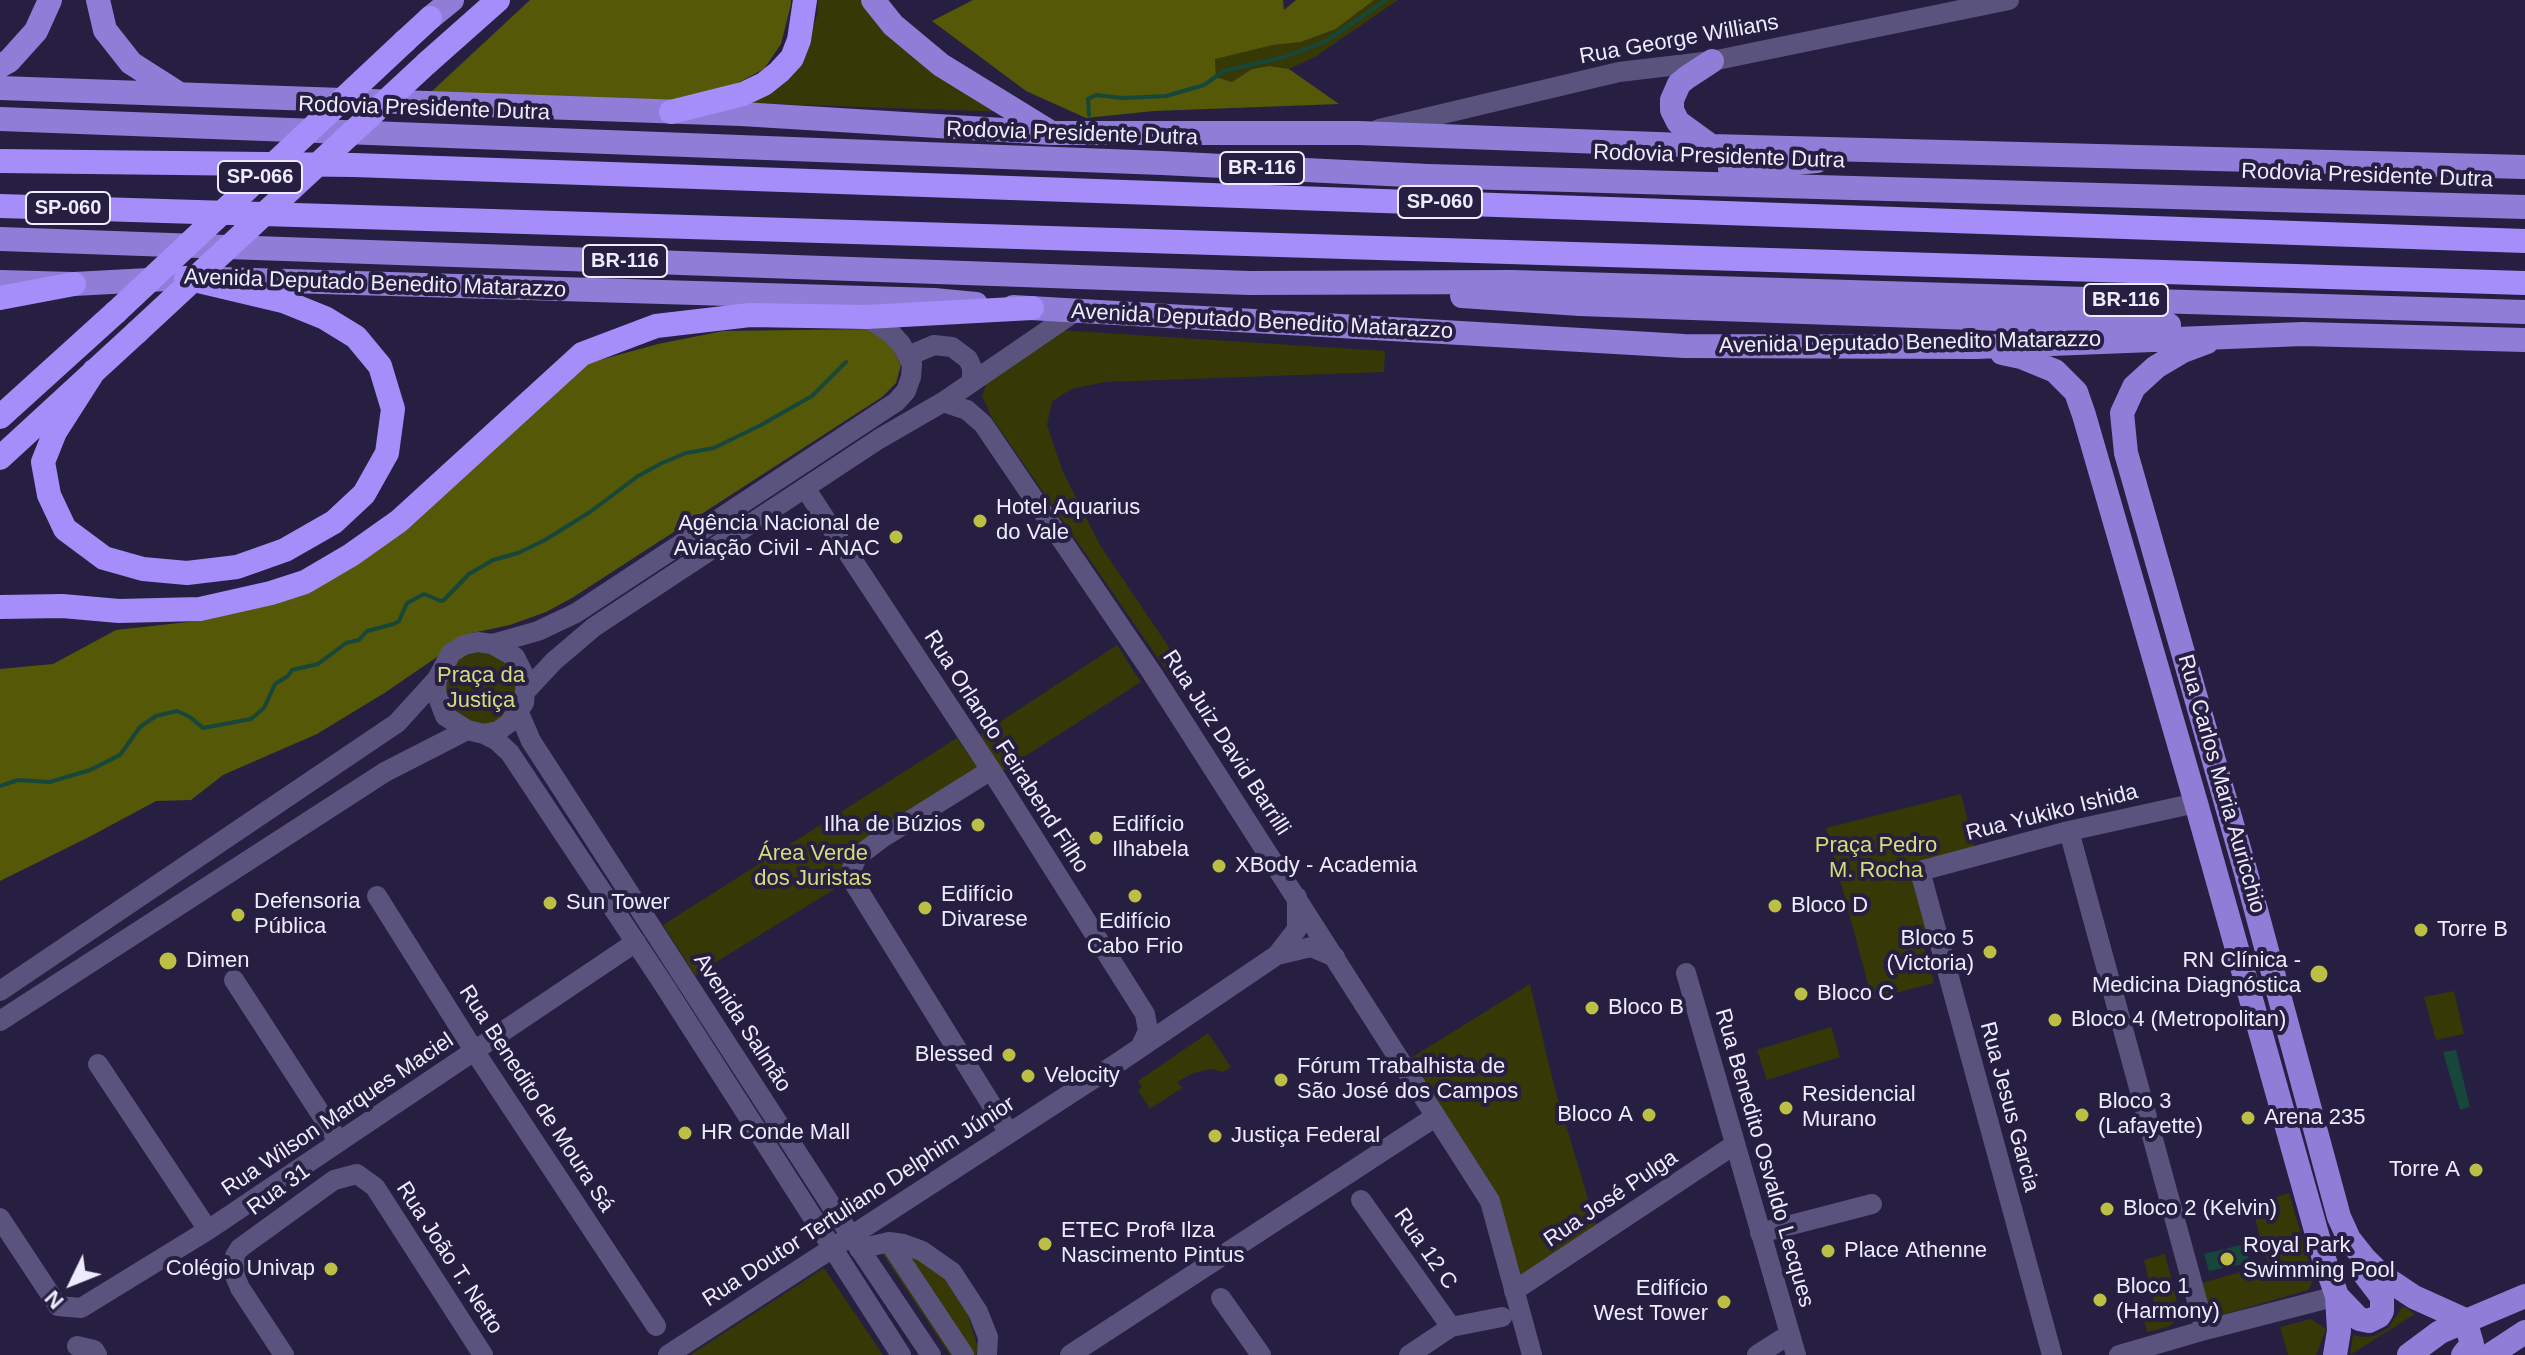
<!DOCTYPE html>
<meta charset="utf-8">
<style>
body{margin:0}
#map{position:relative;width:2525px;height:1355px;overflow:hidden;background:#261f41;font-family:Arial,sans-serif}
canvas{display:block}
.north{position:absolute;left:32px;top:1243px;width:80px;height:80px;-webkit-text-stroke:6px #261f41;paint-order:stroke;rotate:227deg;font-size:22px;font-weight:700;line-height:32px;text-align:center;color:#eeebfe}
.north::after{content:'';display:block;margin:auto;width:28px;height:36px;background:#eeebfe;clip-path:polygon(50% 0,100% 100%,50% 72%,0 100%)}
</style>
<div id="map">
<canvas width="2525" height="1355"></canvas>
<div class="north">N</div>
</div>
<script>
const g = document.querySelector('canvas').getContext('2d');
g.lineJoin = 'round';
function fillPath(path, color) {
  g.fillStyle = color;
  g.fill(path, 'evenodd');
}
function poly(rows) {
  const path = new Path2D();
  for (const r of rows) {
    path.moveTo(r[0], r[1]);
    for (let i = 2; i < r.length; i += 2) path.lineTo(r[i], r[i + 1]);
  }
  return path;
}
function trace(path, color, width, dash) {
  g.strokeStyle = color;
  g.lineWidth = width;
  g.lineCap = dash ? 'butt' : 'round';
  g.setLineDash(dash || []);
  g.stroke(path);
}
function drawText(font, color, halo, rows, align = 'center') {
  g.font = font + ' Arial,sans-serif';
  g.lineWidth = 8;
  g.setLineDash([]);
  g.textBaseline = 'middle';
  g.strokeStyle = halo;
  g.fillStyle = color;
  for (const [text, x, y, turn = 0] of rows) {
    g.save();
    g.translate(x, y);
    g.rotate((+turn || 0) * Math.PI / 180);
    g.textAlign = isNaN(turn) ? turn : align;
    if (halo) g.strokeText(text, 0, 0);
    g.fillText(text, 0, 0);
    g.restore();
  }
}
const green = poly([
 [818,0,866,0,1008,112,745,103,801,60,818,13],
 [1374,0,1398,0,1315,57,1289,69,1269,66,1252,69,1232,82,1216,77,1215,58,1273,45,1301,42,1336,29],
 [1058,330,1385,351,1384,372,1105,382,1071,389,1052,402,1047,425,1063,472,1100,545,1185,671,1173,680,992,418,982,396,988,380],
 [1117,645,1141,682,1002,771,980,735],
 [478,649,504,656,522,692,496,728,458,724,441,679,454,658],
 [957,738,982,773,859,852,851,879,695,975,663,925],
 [1961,794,1975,849,1916,865,1935,937,1923,941,1934,983,1872,999,1826,828],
 [1530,984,1553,1082,1596,1225,1515,1282,1492,1200,1406,1061],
 [2454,991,2464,1034,2436,1040,2424,997],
 [1831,1027,1840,1057,1767,1080,1757,1050],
 [1208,1033,1231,1067,1223,1072,1211,1069,1193,1073,1177,1082,1182,1088,1150,1109,1138,1090,1142,1087,1138,1081],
 [2289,1193,2314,1279,2308,1290,2215,1317,2208,1314,2202,1283,2268,1264,2251,1205],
 [882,1253,911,1253,948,1278,965,1304,978,1348,976,1355,950,1355],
 [2165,1254,2177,1301,2155,1307,2144,1260],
 [824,1268,883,1355,690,1355],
 [2177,1305,2181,1312,2179,1319,2167,1327,2147,1332,2144,1320,2160,1315,2160,1310],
 [2403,1306,2415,1314,2350,1355,2353,1335,2362,1337,2374,1336,2388,1328],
 [2311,1319,2326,1329,2316,1355,2288,1355,2280,1327]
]);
const forest = poly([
 [530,0,791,0,791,4,781,44,764,69,736,84,676,100,430,93],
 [973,0,1283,0,1284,10,1296,0,1374,0,1336,29,1301,42,1273,45,1215,59,1216,77,1232,82,1252,69,1269,66,1289,69,1339,104,1154,111,1086,118,1026,91,932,21],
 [874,329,886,337,901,365,896,383,882,397,572,598,546,612,510,625,472,633,386,692,317,734,223,775,191,800,156,801,91,836,0,881,0,669,53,664,116,630,206,620,302,591,589,363,658,344,723,331]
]);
const water = poly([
 [2456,1050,2470,1107,2460,1110,2443,1052],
 [2245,1244,2249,1263,2209,1271,2204,1254]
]);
const stream = poly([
 [1089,115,1088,99,1096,95,1123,98,1166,96,1204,85,1224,71,1285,57,1326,41,1386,0],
 [0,786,18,780,50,782,90,770,120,755,140,727,156,716,177,711,190,717,203,728,251,719,264,708,275,684,288,676,292,670,318,664,346,643,359,640,367,631,394,624,399,621,407,603,424,594,441,601,444,600,469,574,493,560,518,553,545,540,590,512,638,476,662,463,686,453,714,448,761,425,812,396,846,362]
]);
const minor = poly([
 [1379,129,1619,72,1712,61,2009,0],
 [908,356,934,345,952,347,968,359,972,368,972,381],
 [943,402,967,410,983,424,1152,673,1490,1201,1532,1355],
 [805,488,991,770,1145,1014,1148,1031,1140,1048],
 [492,644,538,631,576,613,896,402,906,391,911,377,912,364,901,344,892,334,866,317],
 [525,692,554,661,594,627,879,439,943,402,1076,311],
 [519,713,531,741,851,1236,931,1355],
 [484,734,496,740,510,753,662,982,901,1355],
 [991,770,882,838,857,857,851,871,854,883,1009,1133],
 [2069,831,2205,1330],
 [377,896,475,1052,656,1326],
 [1277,955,1311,947,1335,957],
 [1686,973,1796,1355],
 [234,980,339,1142],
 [0,991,397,723,437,679,451,653,464,645,478,642,492,644,515,657,526,679,524,703,509,723,498,731,484,734,467,730,445,716,436,692,437,679],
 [0,1021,385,772,467,730],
 [98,1064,208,1230],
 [1361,1200,1451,1327],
 [0,1218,58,1306,81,1308,208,1230,636,942],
 [1760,1233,1872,1204],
 [889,1242,964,1355],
 [859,1249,889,1242,903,1244,922,1251,952,1272,978,1312,988,1337,987,1355],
 [1514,1291,1734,1145],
 [1221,1298,1261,1355],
 [77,1346,94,1350,97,1355],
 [284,1355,240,1288,235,1276,235,1256,240,1248,334,1180,357,1174,375,1187,483,1355],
 [668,1355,1119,1062,1277,955,1297,929,1297,897],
 [1070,1355,1435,1117],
 [1409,1355,1451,1327,1502,1317],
 [1757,1355,1790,1334],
 [2052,1355,1920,871,2069,831,2196,803],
 [2119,1355,2205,1330,2337,1296]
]);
const major = poly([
 [98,0,105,30,131,63,178,93],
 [873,0,893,25,941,65,1050,132],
 [430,18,452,0],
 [0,66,9,61,36,31,50,0],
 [0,88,741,114,1052,133,1359,133,1711,146,2525,167],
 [0,119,1162,163,1428,176,2525,207],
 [1711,146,1678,122,1672,110,1672,100,1679,84,1686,78,1712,61],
 [1730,169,1817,161],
 [0,239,1249,283,1512,282,2525,312],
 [0,282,74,284,186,278,934,300,976,304],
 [1462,296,1580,304,2169,325],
 [1013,307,1684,346,1976,347,2303,334,2525,340],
 [2207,342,2183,351,2156,367,2134,387,2122,413,2126,453,2246,873,2339,1217,2349,1239,2364,1258,2381,1275,2414,1297,2465,1320,2472,1344,2463,1355],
 [2002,353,2021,357,2055,371,2076,392,2084,415,2196,803,2324,1259,2337,1296,2339,1331,2335,1355],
 [2337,1296,2359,1319,2369,1321,2379,1316,2382,1311,2382,1297,2363,1272],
 [2409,1355,2440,1332,2525,1296],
 [2490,1355,2525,1332]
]);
const highway = poly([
 [405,41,430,18],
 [427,63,498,0],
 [671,112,743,94,764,84,779,72,792,58,799,40,805,0],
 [0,161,354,165,2525,241],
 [0,206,2525,283],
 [0,298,74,284],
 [94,371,55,432,43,462,49,495,65,529,104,558,143,569,187,573,237,567,285,550,334,522,364,494,387,453,393,409,380,366,356,337,325,318,283,301,186,278],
 [0,417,116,312],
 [0,458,137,332],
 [0,607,62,606,119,611,200,609,271,593,305,582,351,555,399,521,582,354,656,326,750,315,866,317,1032,308]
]);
const highwayBridge = poly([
 [116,312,405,41],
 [137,332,427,63]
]);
const markers = [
 [980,521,8,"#bbc045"],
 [896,537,8,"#bbc045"],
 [978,825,8,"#bbc045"],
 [1096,838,8,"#bbc045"],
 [1219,866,8,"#bbc045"],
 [1135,896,8,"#bbc045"],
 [550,903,8,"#bbc045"],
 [1775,906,8,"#bbc045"],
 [925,908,8,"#bbc045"],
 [238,915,8,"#bbc045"],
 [2421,930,8,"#bbc045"],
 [1990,952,8,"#bbc045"],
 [168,961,10,"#bbc045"],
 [2319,974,10,"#bbc045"],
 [1801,994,8,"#bbc045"],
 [1592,1008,8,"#bbc045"],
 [2055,1020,8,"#bbc045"],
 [1009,1055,8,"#bbc045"],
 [1028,1076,8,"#bbc045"],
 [1281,1080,8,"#bbc045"],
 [1786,1108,8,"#bbc045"],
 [1649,1115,8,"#bbc045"],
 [2082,1115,8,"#bbc045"],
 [2248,1118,8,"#bbc045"],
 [685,1133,8,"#bbc045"],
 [1215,1136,8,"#bbc045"],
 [2476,1170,8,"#bbc045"],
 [2107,1209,8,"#bbc045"],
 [1045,1244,8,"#bbc045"],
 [1828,1251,8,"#bbc045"],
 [2227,1259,8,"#bbc045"],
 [331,1269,8,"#bbc045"],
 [2100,1300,8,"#bbc045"],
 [1724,1302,8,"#bbc045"]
];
const shields = [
 [1262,168,84],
 [260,177,84],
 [1440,202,84],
 [68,208,84],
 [625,261,84],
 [2126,300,84]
];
const shieldNames = [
 ["BR-116",1262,168],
 ["SP-066",260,177],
 ["SP-060",1440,202],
 ["SP-060",68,208],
 ["BR-116",625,261],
 ["BR-116",2126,300]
];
const streetNames = [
 ["Rua George Willians",1679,40,-10],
 ["Rodovia Presidente Dutra",424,109,2],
 ["Rodovia Presidente Dutra",1072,134,2],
 ["Rodovia Presidente Dutra",1719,157,2],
 ["Rodovia Presidente Dutra",2367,176,2],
 ["Avenida Deputado Benedito Matarazzo",375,284,2],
 ["Avenida Deputado Benedito Matarazzo",1262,322,3],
 ["Avenida Deputado Benedito Matarazzo",1910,343,-1],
 ["Rua Juiz David Barrilli",1226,743,57],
 ["Rua Orlando Feirabend Filho",1006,752,57],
 ["Rua Carlos Maria Auricchio",2221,784,74],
 ["Rua Yukiko Ishida",2052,813,-14],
 ["Avenida Salmão",742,1023,57],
 ["Rua Benedito de Moura Sá",536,1099,57],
 ["Rua Jesus Garcia",2009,1107,75],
 ["Rua Wilson Marques Maciel",338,1115,-34],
 ["Rua Benedito Osvaldo Lecques",1764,1158,74],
 ["Rua 31",279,1190,-36],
 ["Rua José Pulga",1611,1199,-34],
 ["Rua Doutor Tertuliano Delphim Júnior",859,1202,-33],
 ["Rua 12 C",1425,1249,55],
 ["Rua João T. Netto",449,1258,57]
];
const poiNames = [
 ["Hotel Aquarius",996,508],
 ["do Vale",996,533],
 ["Agência Nacional de",880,524,"right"],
 ["Aviação Civil - ANAC",880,549,"right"],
 ["Ilha de Búzios",962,825,"right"],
 ["Edifício",1112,825],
 ["Ilhabela",1112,850],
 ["XBody - Academia",1235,866],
 ["Edifício",941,895],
 ["Divarese",941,920],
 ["Defensoria",254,902],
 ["Pública",254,927],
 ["Sun Tower",566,903],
 ["Bloco D",1791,906],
 ["Edifício",1135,922,"center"],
 ["Cabo Frio",1135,947,"center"],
 ["Torre B",2437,930],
 ["Bloco 5",1974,939,"right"],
 ["(Victoria)",1974,964,"right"],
 ["Dimen",186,961],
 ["RN Clínica -",2301,961,"right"],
 ["Medicina Diagnóstica",2301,986,"right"],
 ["Bloco C",1817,994],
 ["Bloco B",1608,1008],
 ["Bloco 4 (Metropolitan)",2071,1020],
 ["Blessed",993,1055,"right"],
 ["Fórum Trabalhista de",1297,1067],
 ["São José dos Campos",1297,1092],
 ["Velocity",1044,1076],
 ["Residencial",1802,1095],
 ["Murano",1802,1120],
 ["Bloco 3",2098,1102],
 ["(Lafayette)",2098,1127],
 ["Bloco A",1633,1115,"right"],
 ["Arena 235",2264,1118],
 ["HR Conde Mall",701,1133],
 ["Justiça Federal",1231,1136],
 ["Torre A",2460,1170,"right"],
 ["Bloco 2 (Kelvin)",2123,1209],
 ["ETEC Profª Ilza",1061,1231],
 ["Nascimento Pintus",1061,1256],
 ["Royal Park",2243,1246],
 ["Swimming Pool",2243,1271],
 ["Place Athenne",1844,1251],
 ["Colégio Univap",315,1269,"right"],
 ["Bloco 1",2116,1287],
 ["(Harmony)",2116,1312],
 ["Edifício",1708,1289,"right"],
 ["West Tower",1708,1314,"right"]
];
const parkNames = [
 ["Praça da",481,676],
 ["Justiça",481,701],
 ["Praça Pedro",1876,846],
 ["M. Rocha",1876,871],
 ["Área Verde",813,854],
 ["dos Juristas",813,879]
];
fillPath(green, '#363805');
fillPath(forest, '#555807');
fillPath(water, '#17473a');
trace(stream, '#17473a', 4);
trace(minor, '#5a537e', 20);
trace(major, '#8f7dd7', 24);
trace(highway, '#a58efa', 24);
trace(highwayBridge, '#a58efa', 24);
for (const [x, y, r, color] of markers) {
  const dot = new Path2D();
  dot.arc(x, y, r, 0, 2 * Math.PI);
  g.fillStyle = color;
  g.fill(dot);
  trace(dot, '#261f41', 3);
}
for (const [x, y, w] of shields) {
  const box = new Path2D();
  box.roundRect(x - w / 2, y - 16, w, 32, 6);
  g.fillStyle = '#261f41';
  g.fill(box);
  trace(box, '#eeebfe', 2);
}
drawText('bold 20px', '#eeebfe', null, shieldNames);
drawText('22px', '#eeebfe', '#261f41', streetNames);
drawText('22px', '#eeebfe', '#261f41', poiNames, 'left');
drawText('22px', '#d6dc78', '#261f41', parkNames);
</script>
